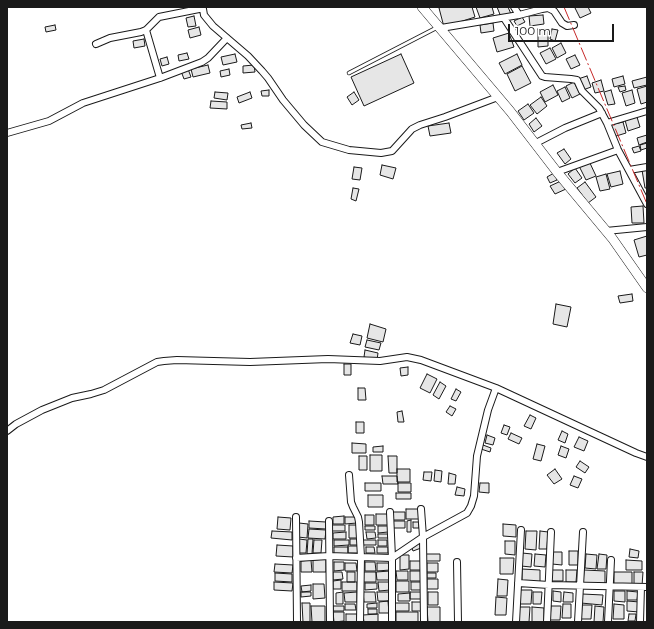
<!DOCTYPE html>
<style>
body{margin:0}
#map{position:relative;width:654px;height:629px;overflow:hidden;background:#fff;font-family:Montserrat,sans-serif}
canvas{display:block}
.frame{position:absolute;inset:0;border:8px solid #1a1a1a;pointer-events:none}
.scale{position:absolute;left:508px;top:24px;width:106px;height:18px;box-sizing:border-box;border:2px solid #1a1a1a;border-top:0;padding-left:5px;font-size:12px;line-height:14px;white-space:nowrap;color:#1a1a1a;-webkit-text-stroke:3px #fff;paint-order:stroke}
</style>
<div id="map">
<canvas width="654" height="629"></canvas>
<div class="frame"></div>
<div class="scale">100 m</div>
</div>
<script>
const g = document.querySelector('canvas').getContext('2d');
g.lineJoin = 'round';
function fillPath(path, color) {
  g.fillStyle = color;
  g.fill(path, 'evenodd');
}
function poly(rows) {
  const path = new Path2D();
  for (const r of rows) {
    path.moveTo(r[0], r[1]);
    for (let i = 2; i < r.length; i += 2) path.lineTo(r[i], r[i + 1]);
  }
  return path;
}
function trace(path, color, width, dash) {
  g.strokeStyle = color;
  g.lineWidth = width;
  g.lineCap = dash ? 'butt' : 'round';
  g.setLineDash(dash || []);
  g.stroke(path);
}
const building = poly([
 [441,7,472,7,475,17,444,27,439,8,441,7],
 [476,7,492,7,494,14,480,18,476,7],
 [497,7,508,7,511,14,501,17,497,7],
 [578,7,588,7,591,13,580,18,575,8,578,7],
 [543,15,544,24,530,26,529,16,543,15],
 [194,16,196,26,188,27,186,18,194,16],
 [522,17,525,22,517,26,514,21,522,17],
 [493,23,494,31,481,33,480,25,493,23],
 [55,25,56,30,46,32,45,27,55,25],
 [199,27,201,35,190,38,188,30,199,27],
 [538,29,548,29,548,46,538,47,538,29],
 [552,29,558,30,555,41,550,39,552,29],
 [509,33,514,47,497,52,493,38,509,33],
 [144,39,145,46,134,48,133,41,144,39],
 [561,43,566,53,557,58,552,48,561,43],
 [550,48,556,59,546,64,540,53,550,48],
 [187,53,189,59,179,61,178,55,187,53],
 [235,54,237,62,223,65,221,57,235,54],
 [401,54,414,83,364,106,351,77,401,54],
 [517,54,522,65,505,74,499,63,517,54],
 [575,55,580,65,571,69,566,59,575,55],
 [167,57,169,64,162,66,160,59,167,57],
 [208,65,210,73,193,77,191,69,208,65],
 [254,65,255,72,243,73,243,66,254,65],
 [522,66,531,83,515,91,507,74,522,66],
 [188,69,191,77,184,79,181,71,188,69],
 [229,69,230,75,221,77,220,71,229,69],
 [587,76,591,87,583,90,578,79,587,76],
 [623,76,625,84,614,87,612,79,623,76],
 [647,77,647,85,634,88,632,81,647,77],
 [601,80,604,91,595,93,592,83,601,80],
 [574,82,580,94,572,98,566,86,574,82],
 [553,85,558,95,545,102,540,92,553,85],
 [625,86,626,90,620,92,618,87,625,86],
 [647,86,647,102,641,104,637,89,647,86],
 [565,87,570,98,562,102,557,91,565,87],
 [269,90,269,96,262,96,261,91,269,90],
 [611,90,615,104,608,105,604,92,611,90],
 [632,90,635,103,626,106,622,93,632,90],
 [215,92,228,93,227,100,214,98,215,92],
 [250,92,252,98,239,103,237,97,250,92],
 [354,92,359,100,352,105,347,97,354,92],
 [541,97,547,106,537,114,530,105,541,97],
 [211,101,227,102,227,109,210,108,211,101],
 [528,104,534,113,524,120,518,111,528,104],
 [637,117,640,127,628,131,625,120,637,117],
 [536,118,542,126,534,132,529,124,536,118],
 [623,122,626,133,613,137,610,125,623,122],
 [251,123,252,128,242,129,241,125,251,123],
 [449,123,451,133,430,136,428,126,449,123],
 [647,135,647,142,639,145,637,138,647,135],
 [647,143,647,148,641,150,640,145,647,143],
 [639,146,641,151,634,153,632,148,639,146],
 [564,149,571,159,565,164,557,153,564,149],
 [589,161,596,176,586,180,579,166,589,161],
 [382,165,396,168,393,179,380,175,382,165],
 [354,167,362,168,360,180,352,179,354,167],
 [575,168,582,178,575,183,568,174,575,168],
 [647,169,647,188,645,188,642,170,647,169],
 [620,171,623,184,611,187,607,174,620,171],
 [554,173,557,180,550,183,547,177,554,173],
 [606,174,610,189,600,191,596,177,606,174],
 [561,181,566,189,555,194,550,186,561,181],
 [585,182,596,197,588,203,577,188,585,182],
 [353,188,359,189,356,201,351,199,353,188],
 [643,206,644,223,632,223,631,207,643,206],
 [647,236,647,255,639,257,634,240,647,236],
 [632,294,633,301,620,303,618,296,632,294],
 [556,304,571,307,567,327,553,324,556,304],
 [370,324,386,329,383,342,367,338,370,324],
 [353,334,362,336,360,345,350,343,353,334],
 [367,340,381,343,379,350,365,347,367,340],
 [365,350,378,353,377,360,364,357,365,350],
 [344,364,351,364,351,375,344,375,344,364],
 [408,367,408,375,401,376,400,368,408,367],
 [427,374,437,379,430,393,420,388,427,374],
 [440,382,446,386,439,399,433,395,440,382],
 [358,388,365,388,366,400,358,400,358,388],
 [456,389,461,392,456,401,451,399,456,389],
 [450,406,456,409,452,416,446,412,450,406],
 [402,411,404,422,398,422,397,412,402,411],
 [530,415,536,418,531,429,524,426,530,415],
 [356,422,364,422,364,433,356,433,356,422],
 [504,425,510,427,507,435,501,433,504,425],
 [562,431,568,434,565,443,558,440,562,431],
 [511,433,522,438,519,444,508,439,511,433],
 [487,435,495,438,493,445,485,443,487,435],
 [579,437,588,441,584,451,574,447,579,437],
 [352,443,366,444,366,453,352,453,352,443],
 [537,444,545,446,541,461,533,459,537,444],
 [483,445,491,448,490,452,481,449,483,445],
 [383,446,383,452,373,452,373,447,383,446],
 [561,446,569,449,566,458,558,455,561,446],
 [370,455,382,455,382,471,370,471,370,455],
 [359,456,367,456,367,470,359,470,359,456],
 [388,456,397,456,397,473,389,473,388,456],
 [580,461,589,467,585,473,576,467,580,461],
 [397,469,410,469,410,482,397,482,397,469],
 [555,469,562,479,554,484,547,475,555,469],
 [435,470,442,471,441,482,434,481,435,470],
 [424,472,432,472,431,481,423,480,424,472],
 [449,473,456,475,455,484,448,484,449,473],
 [382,476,397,476,398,484,383,484,382,476],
 [574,476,582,479,578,488,570,485,574,476],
 [365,483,381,483,381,491,365,491,365,483],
 [398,483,411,483,411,492,398,492,398,483],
 [480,483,489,483,489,493,479,492,480,483],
 [457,487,465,489,464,496,455,495,457,487],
 [396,493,411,493,411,499,396,499,396,493],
 [368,495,383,495,383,507,368,507,368,495],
 [406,509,420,509,420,519,406,519,406,509],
 [391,512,405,512,405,520,391,520,391,512],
 [376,514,389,514,389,525,376,525,376,514],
 [365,515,374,515,374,525,365,525,365,515],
 [344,516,344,524,333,524,333,517,344,516],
 [278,517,291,518,290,530,277,529,278,517],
 [345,517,357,517,357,523,345,524,345,517],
 [411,520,411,532,407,532,407,521,411,520],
 [309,521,326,522,326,529,309,528,309,521],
 [393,521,405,521,405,528,393,528,393,521],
 [413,522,419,522,419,528,413,528,413,522],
 [299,523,308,524,307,538,298,537,299,523],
 [503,524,516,525,516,537,503,536,503,524],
 [332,525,345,525,345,531,332,531,332,525],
 [349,525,359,525,359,538,349,538,349,525],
 [365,526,375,526,375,530,365,530,365,526],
 [378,526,388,526,388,532,378,533,378,526],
 [309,529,326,530,325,539,308,538,309,529],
 [272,531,292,532,292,540,271,538,272,531],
 [526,531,537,531,536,550,525,549,526,531],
 [540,531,548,532,547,549,539,549,540,531],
 [346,532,346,539,333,539,333,533,346,532],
 [366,532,375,532,376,538,367,539,366,532],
 [378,534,388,534,388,538,378,538,378,534],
 [299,539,307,540,306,553,298,553,299,539],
 [308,539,313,539,312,554,307,554,308,539],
 [350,539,359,539,359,545,350,545,350,539],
 [314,540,322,540,321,553,313,553,314,540],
 [334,540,349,540,349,545,334,546,334,540],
 [363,540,376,540,376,545,363,545,363,540],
 [378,540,387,540,387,546,378,546,378,540],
 [505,541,515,541,515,555,505,554,505,541],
 [420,543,421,548,413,551,411,546,420,543],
 [277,545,293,546,293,557,276,556,277,545],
 [348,546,359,546,359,553,348,553,348,546],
 [334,547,348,547,348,554,334,554,334,547],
 [366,547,374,547,375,553,366,553,366,547],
 [377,547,388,547,388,553,377,553,377,547],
 [630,549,639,551,638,558,629,557,630,549],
 [569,551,578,551,578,565,569,565,569,551],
 [552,552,562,552,562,565,552,564,552,552],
 [522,553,532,554,531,567,521,566,522,553],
 [426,554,440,554,440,561,426,561,426,554],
 [535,554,546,555,545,567,534,566,535,554],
 [586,554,597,555,596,569,585,568,586,554],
 [599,554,607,555,606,569,597,569,599,554],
 [400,555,409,555,409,569,400,570,400,555],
 [500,558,514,558,513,574,500,574,500,558],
 [326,559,326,572,313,572,313,560,326,559],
 [311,560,312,572,301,572,301,561,311,560],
 [626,560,642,561,642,570,626,570,626,560],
 [410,561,423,561,423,570,410,570,410,561],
 [334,562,344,562,344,570,334,571,334,562],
 [365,562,375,562,376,571,365,571,365,562],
 [345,563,356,563,357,571,345,571,345,563],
 [377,563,390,563,390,570,377,571,377,563],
 [427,563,438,563,438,572,427,572,427,563],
 [275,564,293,565,292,573,274,572,275,564],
 [522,569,540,570,540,582,522,581,522,569],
 [551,570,563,570,563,581,551,581,551,570],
 [566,570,577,570,576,582,566,582,566,570],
 [584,570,605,571,605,585,583,584,584,570],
 [390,571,390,580,377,580,376,572,390,571],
 [396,571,408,571,408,580,397,580,396,571],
 [410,571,422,571,422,581,410,581,410,571],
 [333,572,342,572,343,579,333,580,333,572],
 [347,572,355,572,355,582,347,582,347,572],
 [362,572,376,572,376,582,362,582,362,572],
 [614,572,632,572,632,585,614,584,614,572],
 [634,572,643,572,642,586,634,586,634,572],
 [275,573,292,574,292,582,275,581,275,573],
 [427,573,436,573,436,578,427,578,427,573],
 [427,579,438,579,438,589,427,589,427,579],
 [498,579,508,580,507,596,497,596,498,579],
 [341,580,341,589,333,589,333,581,341,580],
 [396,581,409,581,409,592,396,592,396,581],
 [274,582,293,583,292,591,274,590,274,582],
 [342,582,357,582,357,591,342,591,342,582],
 [378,582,390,582,390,590,379,591,378,582],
 [411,582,422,582,422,590,411,590,411,582],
 [365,583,377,583,377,589,365,590,365,583],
 [313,584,324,584,325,598,313,599,313,584],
 [311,585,311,591,302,592,301,586,311,585],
 [519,590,532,590,531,604,518,604,519,590],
 [553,591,561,592,561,602,553,601,553,591],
 [614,591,625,591,625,602,614,601,614,591],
 [627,591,638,592,637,600,627,600,627,591],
 [301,592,311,592,311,596,301,597,301,592],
 [343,592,343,604,336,604,336,593,343,592],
 [357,592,357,602,345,602,344,593,357,592],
 [363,592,375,592,376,602,364,602,363,592],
 [377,592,389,592,389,601,378,601,377,592],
 [410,592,422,592,422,599,410,599,410,592],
 [428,592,438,592,438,605,428,605,428,592],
 [533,592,542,592,541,604,533,604,533,592],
 [564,592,573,593,573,602,563,602,564,592],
 [410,593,410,601,398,601,398,594,410,593],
 [582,594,603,595,602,605,581,603,582,594],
 [496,597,507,598,506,615,495,615,496,597],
 [388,601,389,613,379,613,379,602,388,601],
 [627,601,640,602,639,612,627,611,627,601],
 [412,602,422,602,422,611,412,611,412,602],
 [302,603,310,603,310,622,303,622,302,603],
 [377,603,377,608,367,608,367,604,377,603],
 [395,603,409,603,409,611,395,611,395,603],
 [345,604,355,604,356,610,345,610,345,604],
 [563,604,571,604,571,618,562,618,563,604],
 [614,604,624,605,624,619,613,619,614,604],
 [582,605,592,605,591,619,581,619,582,605],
 [311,606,325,606,325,622,312,622,311,606],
 [333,606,344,606,344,611,333,611,333,606],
 [551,606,561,606,560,620,550,620,551,606],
 [595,606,604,607,603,622,594,622,595,606],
 [427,607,440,607,440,622,428,622,427,607],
 [519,607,530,607,529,622,518,622,519,607],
 [532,607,544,608,544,622,532,622,532,607],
 [368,609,377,609,377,614,368,614,368,609],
 [333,612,344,612,344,621,334,622,333,612],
 [396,612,418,612,418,622,396,622,396,612],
 [346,614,357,614,357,622,346,622,346,614],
 [378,614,378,622,364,622,363,615,378,614],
 [629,614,636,614,635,621,628,621,629,614]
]);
const lane = poly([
 [349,73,438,27]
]);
const street = poly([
 [514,7,519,15],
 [504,18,542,76,545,77,571,79,577,80,582,91,599,108,607,123,618,150,647,204],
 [441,28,519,15,542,9,548,8,554,11,562,23,567,26,574,25],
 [146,30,160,78],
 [96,44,110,38,141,32,146,30,159,17,199,9,203,9,204,15,213,26,248,56,262,71,268,78,283,100,304,125,322,142,349,150,381,153,392,151,412,129,420,125,445,117,498,97],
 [607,123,647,111],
 [7,133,49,121,83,103,160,78,202,62,208,58,227,38],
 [536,143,565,128,602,113],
 [629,170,647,167],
 [557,172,618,150],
 [606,231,647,227],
 [7,431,16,424,42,410,72,398,91,394,104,390,157,362,164,361,177,360,250,362,328,359,380,361,407,357,421,360,496,388,636,453,647,457],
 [349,475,351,502,353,507,358,517,359,522,361,557,360,622],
 [421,509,423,537,424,622],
 [390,512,392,558,392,622],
 [296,517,297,622],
 [329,521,330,622],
 [296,558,329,556,392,558,423,537,467,513,471,506,474,496,477,456,488,410,496,388],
 [457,562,458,622],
 [518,583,549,585,647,587],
 [516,622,521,530],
 [547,622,551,532],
 [578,622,583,532],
 [608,622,611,560],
 [640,622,641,587]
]);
const secondary = poly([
 [422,7,510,111,557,172,612,238,647,288]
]);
const power = poly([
 [564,7,647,204]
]);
fillPath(building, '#e6e6e6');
trace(building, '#1a1a1a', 1);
trace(lane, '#1a1a1a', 4.5);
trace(street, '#1a1a1a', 8);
trace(secondary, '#1a1a1a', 10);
trace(lane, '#fff', 3);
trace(street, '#fff', 6);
trace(secondary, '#fff', 9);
trace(power, '#c62828', 1, [14, 3, 2, 3]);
</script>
